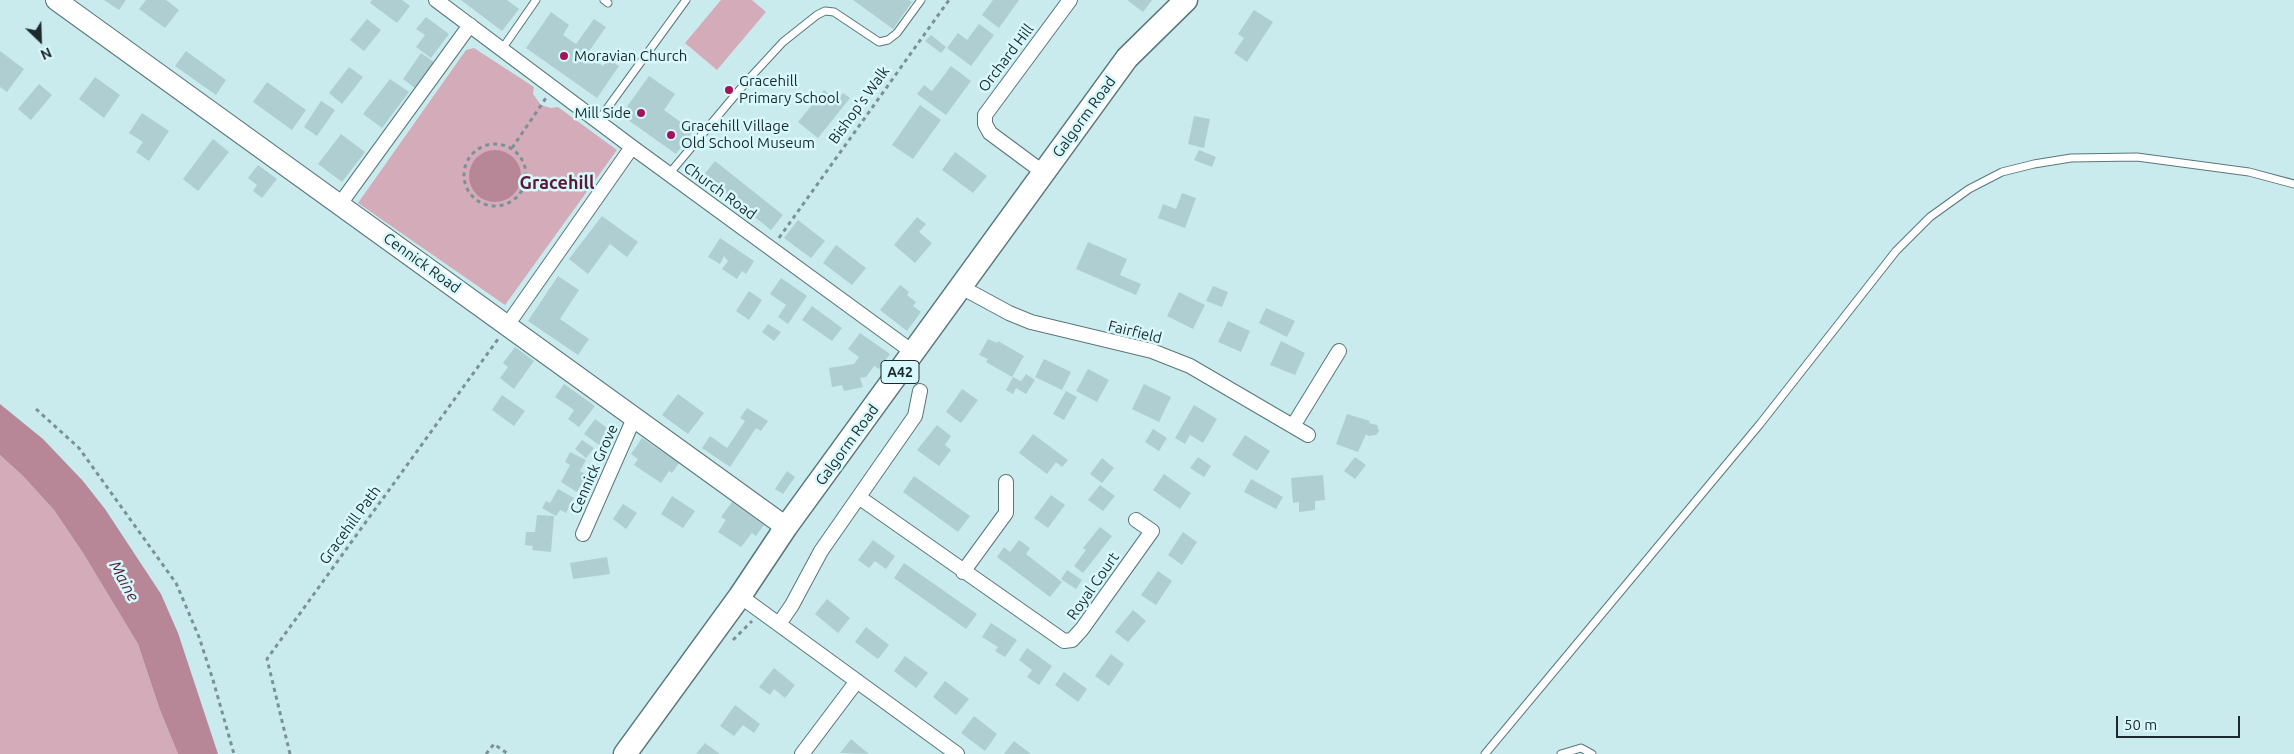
<!DOCTYPE html>
<style>
body{margin:0}
#map{position:relative;width:2294px;height:754px;overflow:hidden;background:#caebee;font-family:Ubuntu,sans-serif}
canvas{display:block}
.north{position:absolute;left:15px;top:15px;width:50px;height:50px;-webkit-text-stroke:4px #d7f8fc;paint-order:stroke;rotate:156deg;font-size:14px;font-weight:700;line-height:20px;text-align:center;color:#1c292a}
.north::after{content:'';display:block;margin:auto;width:18px;height:22px;background:#1c292a;clip-path:polygon(50% 0,100% 100%,50% 72%,0 100%)}
.scale{position:absolute;left:2116px;top:716px;width:124px;height:22px;box-sizing:border-box;border:2px solid #1c292a;border-top:0;padding-left:6px;font-size:15px;line-height:18px;white-space:nowrap;color:#1c292a;-webkit-text-stroke:4px #d7f8fc;paint-order:stroke}
</style>
<div id="map">
<canvas width="2294" height="754"></canvas>
<div class="north">N</div>
<div class="scale">50 m</div>
</div>
<script>
const g = document.querySelector('canvas').getContext('2d');
g.lineJoin = 'round';
function fillPath(path, color) {
  g.fillStyle = color;
  g.fill(path, 'evenodd');
}
function poly(rows) {
  const path = new Path2D();
  for (const r of rows) {
    if (r.length === 3) {
      path.moveTo(r[0] + r[2], r[1]);
      path.arc(r[0], r[1], r[2], 0, 2 * Math.PI);
      continue;
    }
    path.moveTo(r[0], r[1]);
    for (let i = 2; i < r.length; i += 2) path.lineTo(r[i], r[i + 1]);
  }
  return path;
}
function trace(path, color, width, dash) {
  g.strokeStyle = color;
  g.lineWidth = width;
  g.lineCap = dash ? 'butt' : 'round';
  g.setLineDash(dash || []);
  g.stroke(path);
}
function drawText(font, color, halo, rows, align = 'center') {
  g.font = font + ' Ubuntu,sans-serif';
  g.lineWidth = 5;
  g.setLineDash([]);
  g.textBaseline = 'middle';
  g.strokeStyle = halo;
  g.fillStyle = color;
  for (const [text, x, y, turn = 0] of rows) {
    g.save();
    g.translate(x, y);
    g.rotate((+turn || 0) * Math.PI / 180);
    g.textAlign = isNaN(turn) ? turn : align;
    if (halo) g.strokeText(text, 0, 0);
    g.fillText(text, 0, 0);
    g.restore();
  }
}
const green = poly([
 [721,0,752,0,766,12,717,70,685,43],
 [474,48,534,87,533,94,541,105,551,108,558,107,617,150,505,305,358,203,466,50],
 [0,455,23,476,54,510,83,553,138,644,160,710,178,754,0,754]
]);
const water = poly([
 [495,176,26],
 [0,404,43,439,83,481,105,509,161,594,178,633,218,754,178,754,160,710,138,644,83,553,54,510,23,476,0,455]
]);
const building = poly([
 [104,0,126,0,119,10],
 [146,0,166,0,179,10,165,28,139,9],
 [372,0,402,0,410,6,397,23,370,3],
 [461,0,507,0,519,9,502,31],
 [853,0,909,0,912,2,893,29],
 [993,0,1019,0,999,28,982,15],
 [1127,0,1152,0,1143,12],
 [1254,10,1273,22,1247,62,1234,53,1244,38,1238,34],
 [551,12,569,25,563,35,576,44,594,19,606,27,587,54,603,66,608,59,619,66,597,98,526,48],
 [426,17,449,34,431,58,416,47,425,35,416,29],
 [367,19,381,30,364,51,350,40],
 [979,24,994,35,971,66,947,48,958,33,967,40],
 [931,35,946,47,941,53,925,41],
 [0,51,24,69,7,92,0,87],
 [186,51,226,80,216,95,175,66],
 [421,53,434,62,415,88,403,79],
 [951,66,971,81,946,115,917,94,924,85,932,91],
 [349,67,363,77,342,104,329,93],
 [649,76,675,94,664,110,693,131,676,154,621,115],
 [95,77,120,95,104,118,79,99],
 [390,79,409,92,382,128,363,114],
 [267,82,306,110,292,130,253,102],
 [39,84,52,95,31,120,18,109],
 [824,90,837,101,843,93,850,98,818,138,798,122],
 [321,101,335,110,317,136,304,127],
 [920,105,941,120,913,159,892,145],
 [142,113,169,131,149,161,136,152,143,142,129,133],
 [1194,116,1210,119,1204,148,1188,144],
 [341,134,365,152,342,182,318,164],
 [213,139,229,152,198,191,183,179],
 [1199,150,1216,157,1212,167,1194,160],
 [955,152,987,176,973,193,942,170],
 [715,161,783,215,771,230,703,176],
 [258,165,277,179,262,198,253,191,257,185,248,178],
 [1182,193,1196,198,1185,228,1158,218,1163,204,1176,209],
 [602,216,638,242,627,257,610,244,588,274,569,259],
 [917,217,926,224,919,232,932,243,915,263,894,245],
 [798,220,825,241,811,258,784,238],
 [720,238,754,261,746,274,742,271,737,279,722,269,728,261,724,256,720,264,708,257],
 [1088,242,1127,259,1120,275,1141,284,1136,295,1076,269],
 [836,245,866,268,852,285,823,263],
 [558,276,579,290,560,319,589,339,578,355,528,321],
 [781,278,807,296,788,324,778,317,786,305,770,294],
 [900,285,909,292,907,295,916,302,913,306,921,312,907,331,880,310],
 [1213,286,1228,292,1222,307,1206,301],
 [749,291,762,300,749,320,736,311],
 [1179,292,1205,305,1193,329,1167,316],
 [812,306,842,328,832,341,802,320],
 [1266,308,1295,321,1287,337,1259,323],
 [1228,321,1250,331,1241,352,1218,342],
 [768,324,781,332,774,341,762,332],
 [860,333,890,354,879,369,874,366,866,377,860,378,863,387,844,391,842,385,832,387,829,368,854,364,859,357,848,349],
 [988,339,997,343,998,341,1024,356,1012,377,986,362,988,359,979,355],
 [1281,341,1305,353,1295,375,1270,365],
 [515,347,534,361,514,389,500,378,508,367,503,363],
 [1044,359,1071,372,1062,390,1035,377],
 [1088,369,1109,380,1097,402,1076,391],
 [1026,374,1035,380,1026,394,1016,388,1013,394,1006,390,1013,377,1021,381],
 [564,384,595,406,579,427,568,419,574,410,555,397],
 [1144,384,1171,397,1159,422,1132,409],
 [962,389,978,400,961,423,946,412],
 [1066,391,1077,397,1064,420,1053,414],
 [678,394,704,413,688,434,662,415],
 [502,395,525,411,514,426,492,410],
 [1194,405,1217,419,1203,443,1190,435,1185,444,1175,438],
 [747,408,768,421,761,431,756,428,730,467,702,448,710,436,727,448,745,421,740,418],
 [1347,414,1370,421,1369,423,1377,425,1379,431,1376,435,1368,436,1366,434,1358,452,1336,444],
 [595,419,614,433,603,448,584,434],
 [937,425,951,436,945,445,951,450,939,466,917,450],
 [1153,429,1167,438,1159,451,1145,442],
 [1033,434,1068,460,1062,467,1056,462,1047,474,1019,453],
 [1245,435,1270,451,1257,471,1232,455],
 [642,438,679,463,672,473,669,471,661,483,634,465,638,459,631,454],
 [582,440,594,448,586,458,575,449],
 [570,452,586,460,580,471,587,475,577,492,561,482,570,465,565,462],
 [1198,457,1211,466,1204,477,1190,468],
 [1355,457,1366,465,1355,479,1344,471],
 [1102,458,1114,468,1102,483,1090,474],
 [787,471,795,477,783,494,775,489],
 [1164,474,1191,493,1180,509,1153,490],
 [1323,475,1325,500,1315,501,1315,510,1299,512,1299,502,1293,503,1291,478],
 [914,476,970,516,958,532,903,492],
 [1251,479,1283,497,1276,509,1244,492],
 [1100,485,1115,496,1103,511,1088,500],
 [558,489,574,498,566,513,560,510,556,516,542,508,546,501,550,503],
 [1051,495,1065,505,1048,528,1034,518],
 [672,496,695,511,683,528,661,514],
 [732,502,764,525,756,536,752,533,741,547,718,532,726,520,721,517],
 [623,504,637,513,626,529,613,519],
 [537,515,554,516,551,552,532,550,533,546,525,545,526,532,535,532],
 [1100,527,1112,536,1083,573,1074,566,1086,550,1083,548],
 [1183,532,1197,542,1182,565,1168,555],
 [873,540,895,556,886,569,875,561,869,568,858,560],
 [1019,540,1030,548,1026,554,1062,582,1050,597,997,557,1004,547,1010,552],
 [607,557,610,574,573,579,570,563],
 [904,563,977,614,966,629,894,578],
 [1067,570,1082,580,1076,589,1061,579],
 [1158,571,1172,581,1156,605,1141,595],
 [827,599,850,618,838,633,815,614],
 [1133,610,1146,621,1128,642,1115,632],
 [991,623,1017,640,1005,657,995,651,998,647,982,637],
 [866,627,889,645,878,659,855,642],
 [1027,648,1052,666,1039,685,1027,677,1032,670,1019,660],
 [1111,654,1124,664,1109,686,1095,676],
 [905,656,928,673,916,688,894,671],
 [774,668,795,685,785,698,774,689,770,695,759,687],
 [1064,672,1087,689,1078,702,1055,685],
 [945,681,969,699,956,715,933,697],
 [735,705,760,724,754,733,743,725,734,736,720,726],
 [974,716,997,734,985,751,961,733],
 [851,739,869,754,840,753],
 [1014,741,1031,754,1004,754],
 [705,743,720,754,696,754]
]);
const path = poly([
 [495,175,31],
 [512,148,546,98],
 [779,238,949,0],
 [36,409,79,448,176,583,199,637,213,680,234,754],
 [733,640,752,621],
 [290,754,267,659,498,339],
 [486,754,494,744,508,754]
]);
const lane = poly([
 [604,0,608,3],
 [502,49,536,0],
 [598,121,686,0],
 [669,174,747,81,783,42,817,15,825,11,834,12,879,42,888,40,897,33,921,0],
 [1485,754,1760,424,1896,251,1930,217,1969,189,2002,172,2034,164,2071,158,2137,157,2249,172,2294,184],
 [1561,754,1581,748,1592,754]
]);
const street = poly([
 [436,0,632,147,914,353],
 [1044,173,990,133,985,124,985,115,1070,0],
 [340,204,470,25],
 [961,287,1009,313,1031,322,1152,351,1190,366,1308,435],
 [508,324,632,147],
 [1293,426,1339,351],
 [860,498,1064,641,1072,640,1082,629,1152,531,1136,520],
 [583,534,635,416],
 [963,572,1006,513,1006,482],
 [740,596,957,754],
 [779,624,792,605,821,551,915,416,920,391],
 [802,754,857,681]
]);
const secondary = poly([
 [56,0,786,527]
]);
const primary = poly([
 [625,754,740,596,786,527,1127,58,1186,0]
]);
const markers = [
 [564,56,5,"#a2145b"],
 [729,90,5,"#a2145b"],
 [641,113,5,"#a2145b"],
 [671,135,5,"#a2145b"]
];
const shields = [
 [900,372,38]
];
const shieldNames = [
 ["A42",900,372]
];
const poiNames = [
 ["Moravian Church",574,56],
 ["Gracehill",739,81],
 ["Primary School",739,98],
 ["Mill Side",631,113,"right"],
 ["Gracehill Village",681,126],
 ["Old School Museum",681,143]
];
const streetNames = [
 ["Orchard Hill",1006,58,-53],
 ["Bishop's Walk",859,105,-54],
 ["Galgorm Road",1084,117,-54],
 ["Church Road",720,191,36],
 ["Cennick Road",422,263,36],
 ["Fairfield",1135,332,14],
 ["Galgorm Road",847,445,-54],
 ["Cennick Grove",594,469,-66],
 ["Gracehill Path",350,525,-54],
 ["Royal Court",1093,586,-55]
];
const waterNames = [
 ["Maine",124,581,61]
];
const quarterNames = [
 ["Gracehill",557,183]
];
fillPath(green, '#d4abb8');
fillPath(water, '#b88797');
fillPath(building, '#aeced1');
trace(lane, '#59777a', 9);
trace(street, '#59777a', 16);
trace(secondary, '#59777a', 22);
trace(primary, '#59777a', 25);
trace(path, '#7a9294', 3, [4, 4]);
trace(lane, '#fff', 7);
trace(street, '#fff', 14);
trace(secondary, '#fff', 20);
trace(primary, '#fff', 22);
for (const [x, y, r, color] of markers) {
  const dot = new Path2D();
  dot.arc(x, y, r, 0, 2 * Math.PI);
  g.fillStyle = color;
  g.fill(dot);
  trace(dot, '#d7f8fc', 2);
}
for (const [x, y, w] of shields) {
  const box = new Path2D();
  box.roundRect(x - w / 2, y - 11.5, w, 23, 4);
  g.fillStyle = '#d7f8fc';
  g.fill(box);
  trace(box, '#1c292a', 1);
}
drawText('bold 14px', '#1c292a', null, shieldNames);
drawText('15px', '#1c292a', '#d7f8fc', poiNames, 'left');
drawText('15px', '#1c292a', '#d7f8fc', streetNames);
drawText('italic 16px', '#571b34', '#d7f8fc', waterNames);
drawText('bold 18px', '#5b1935', '#d7f8fc', quarterNames);
</script>
